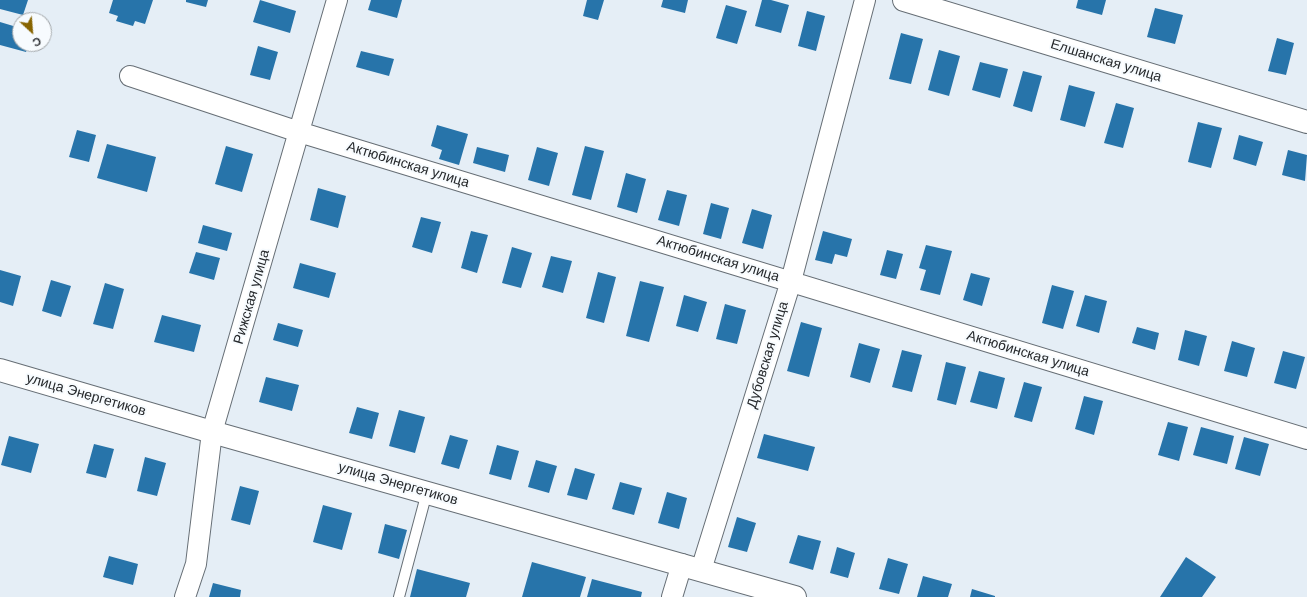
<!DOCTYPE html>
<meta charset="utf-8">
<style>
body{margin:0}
#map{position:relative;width:1307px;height:597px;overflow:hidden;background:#e5eef6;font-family:Arial,sans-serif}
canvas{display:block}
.north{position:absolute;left:12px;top:12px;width:40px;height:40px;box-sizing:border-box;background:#f7fbfe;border:1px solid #a3a7aa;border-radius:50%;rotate:154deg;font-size:11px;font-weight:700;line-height:16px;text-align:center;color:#26292c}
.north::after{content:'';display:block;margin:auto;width:14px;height:18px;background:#876400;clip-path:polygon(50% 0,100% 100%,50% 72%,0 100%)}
</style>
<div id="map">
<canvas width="1307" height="597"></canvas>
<div class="north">С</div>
</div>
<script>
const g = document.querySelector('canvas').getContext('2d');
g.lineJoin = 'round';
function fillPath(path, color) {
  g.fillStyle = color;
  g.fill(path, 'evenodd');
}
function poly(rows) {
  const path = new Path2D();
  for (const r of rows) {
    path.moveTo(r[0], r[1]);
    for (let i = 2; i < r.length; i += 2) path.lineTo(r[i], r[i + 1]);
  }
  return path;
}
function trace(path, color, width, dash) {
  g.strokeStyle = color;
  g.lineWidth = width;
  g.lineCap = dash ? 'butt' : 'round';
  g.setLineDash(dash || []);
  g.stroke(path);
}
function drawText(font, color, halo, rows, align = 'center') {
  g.font = font + ' Arial,sans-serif';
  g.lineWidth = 4;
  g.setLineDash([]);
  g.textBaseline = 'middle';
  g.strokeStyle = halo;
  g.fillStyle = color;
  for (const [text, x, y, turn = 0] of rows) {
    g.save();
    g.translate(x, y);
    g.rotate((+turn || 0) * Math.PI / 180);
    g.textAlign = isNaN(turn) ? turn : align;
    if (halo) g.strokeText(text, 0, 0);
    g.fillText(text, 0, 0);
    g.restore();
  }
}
const building = poly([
 [0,0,28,0,23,15,0,9],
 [113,0,153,0,145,24,135,21,133,26,116,21,118,16,109,13],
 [186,0,208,0,206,7,186,2],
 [260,0,296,11,290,33,253,22],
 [371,0,402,0,397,18,368,10],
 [587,0,604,0,598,20,583,16],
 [663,0,688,0,685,13,661,7],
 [762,0,771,0,789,5,781,33,755,26],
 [1078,0,1106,0,1102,15,1076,8],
 [726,5,747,11,737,44,716,38],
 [1155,8,1183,15,1175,44,1147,37],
 [807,11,825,16,816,51,798,46],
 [0,22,20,28,20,44,29,44,26,52,0,45],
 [901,33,923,39,911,84,889,79],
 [1277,38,1294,43,1286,75,1268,71],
 [258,46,278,52,270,80,250,75],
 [939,50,960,56,949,96,928,90],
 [361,51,394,59,389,76,356,67],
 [980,62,1008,69,1000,98,972,90],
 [1023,71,1042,76,1032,112,1013,106],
 [1069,85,1095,92,1085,127,1060,120],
 [1116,103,1134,108,1123,148,1104,143],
 [1198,122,1222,128,1211,168,1188,162],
 [437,125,468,134,459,165,439,159,442,150,431,146],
 [77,130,96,135,89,162,69,157],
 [1239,135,1263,142,1256,166,1233,159],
 [107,144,156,157,147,192,97,178],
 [226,146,253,154,242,192,215,184],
 [585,146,604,151,591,200,572,195],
 [477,147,509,155,505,172,473,163],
 [537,147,558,153,549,186,528,180],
 [1288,150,1307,155,1305,181,1282,175],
 [626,173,646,179,637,213,617,207],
 [318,188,346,196,338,228,310,220],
 [667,190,687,195,679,226,658,220],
 [711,203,729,208,721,239,703,234],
 [752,209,772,215,763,249,742,243],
 [421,217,441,222,432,253,412,247],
 [203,225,232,233,227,251,198,243],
 [471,231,488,235,477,273,461,268],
 [823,231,852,239,847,257,835,254,832,264,815,260],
 [926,245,952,251,940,295,920,290,926,270,919,268],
 [512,247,532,253,521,288,502,283],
 [887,250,903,254,896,279,880,275],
 [196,252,220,258,214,280,189,273],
 [551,256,572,261,563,293,542,287],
 [300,263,336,273,329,298,293,288],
 [0,270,21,276,13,306,0,302],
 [598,272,616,277,604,323,586,318],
 [971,273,990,278,982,306,963,300],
 [51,280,71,286,61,317,42,311],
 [640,281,664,287,649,342,626,336],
 [105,283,124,289,113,329,93,324],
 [1052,285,1074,291,1063,329,1042,323],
 [684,295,707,302,698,332,676,326],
 [1085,295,1107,301,1099,333,1076,326],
 [725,304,746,310,737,344,716,339],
 [162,315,201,325,194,352,154,342],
 [801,322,822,328,809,377,787,371],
 [278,323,303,330,298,347,273,340],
 [1137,327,1159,333,1155,350,1132,343],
 [1185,330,1207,336,1199,366,1178,360],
 [1232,341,1255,348,1247,377,1224,371],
 [859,343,880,349,870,383,850,377],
 [902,350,922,355,912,392,892,387],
 [1283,351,1305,357,1296,389,1274,383],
 [946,362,966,367,956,405,937,400],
 [979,371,1005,378,997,409,970,402],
 [266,377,299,385,292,411,259,402],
 [1024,382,1042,387,1032,422,1014,417],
 [1084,396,1103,401,1094,435,1075,429],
 [357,407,379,413,372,439,349,433],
 [399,410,425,417,415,453,389,446],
 [1168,422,1188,427,1179,461,1158,455],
 [1201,427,1234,436,1227,464,1193,455],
 [764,434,815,447,808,471,757,458],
 [450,435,468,440,459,469,441,464],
 [9,436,39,444,31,473,1,465],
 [1244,437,1269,444,1260,476,1235,469],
 [94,444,114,449,106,478,86,473],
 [497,445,519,451,511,480,489,474],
 [145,457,166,463,157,496,137,491],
 [536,460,557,466,549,493,528,487],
 [575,468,595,474,587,500,567,495],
 [620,482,642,488,634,515,612,509],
 [240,486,259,491,250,525,231,520],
 [667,492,687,498,679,529,658,523],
 [323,505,352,513,342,550,313,542],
 [737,517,756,523,747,552,728,547],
 [385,524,407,530,399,559,378,553],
 [798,535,821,541,813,570,789,563],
 [837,547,855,553,848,578,830,573],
 [109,556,138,564,133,585,103,577],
 [1186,557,1216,577,1202,597,1160,597],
 [888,558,908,564,899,594,879,589],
 [532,562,586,577,580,597,522,597],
 [417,569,470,583,466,597,410,597],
 [923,576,952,584,948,597,917,597],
 [592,579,642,592,641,597,587,597],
 [213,583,241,590,240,597,209,597],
 [972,589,995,596,995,597,970,597]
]);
const lane = poly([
 [399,597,427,492]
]);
const street = poly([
 [130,76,299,132,1307,439],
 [701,570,791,281,865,0],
 [185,597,196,564,212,432,337,0],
 [672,597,682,564]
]);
const primary = poly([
 [904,0,1307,122],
 [0,370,212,432,795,597]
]);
const streetNames = [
 ["Елшанская улица",1106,61,17],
 ["Актюбинская улица",408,165,17],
 ["Актюбинская улица",718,259,17],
 ["Рижская улица",252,297,-74],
 ["Актюбинская улица",1028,354,17],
 ["Дубовская улица",768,355,-73],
 ["улица Энергетиков",86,395,16],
 ["улица Энергетиков",398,484,16]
];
fillPath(building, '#2774aa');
trace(lane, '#666e75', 12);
trace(street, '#666e75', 22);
trace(primary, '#666e75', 24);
trace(lane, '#fff', 10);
trace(street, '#fff', 20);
trace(primary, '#fff', 22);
drawText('14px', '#26292c', '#f7fbfe', streetNames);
</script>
